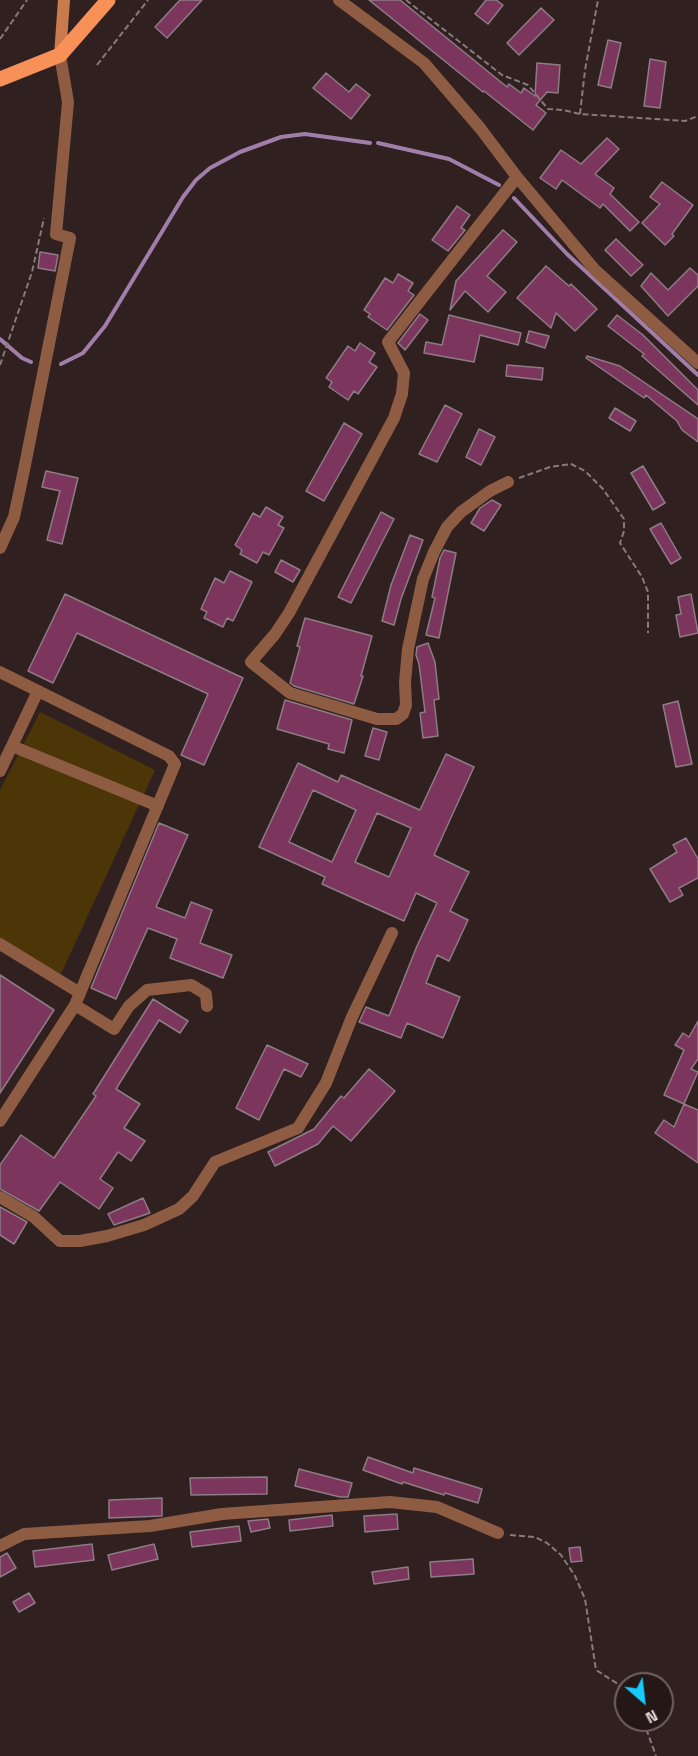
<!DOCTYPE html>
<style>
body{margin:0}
#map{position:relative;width:698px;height:1756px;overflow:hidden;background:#302020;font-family:"Space Grotesk",sans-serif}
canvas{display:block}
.north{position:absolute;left:614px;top:1672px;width:60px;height:60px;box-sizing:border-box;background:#261717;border:2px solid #716363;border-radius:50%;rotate:152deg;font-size:16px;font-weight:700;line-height:24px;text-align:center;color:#e1d6d6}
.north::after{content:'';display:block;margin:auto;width:21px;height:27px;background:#16cafb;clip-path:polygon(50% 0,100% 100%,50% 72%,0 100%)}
</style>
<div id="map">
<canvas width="698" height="1756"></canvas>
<div class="north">N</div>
</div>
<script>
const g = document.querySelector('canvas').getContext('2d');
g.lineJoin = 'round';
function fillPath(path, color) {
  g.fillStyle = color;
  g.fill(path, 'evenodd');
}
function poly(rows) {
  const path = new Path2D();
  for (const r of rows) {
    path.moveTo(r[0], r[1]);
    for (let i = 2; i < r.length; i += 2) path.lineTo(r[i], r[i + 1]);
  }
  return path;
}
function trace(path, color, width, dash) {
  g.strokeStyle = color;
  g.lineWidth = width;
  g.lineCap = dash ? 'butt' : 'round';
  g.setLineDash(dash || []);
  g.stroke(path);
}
const green = poly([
 [40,712,155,770,60,976,0,939,0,790]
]);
const stream = poly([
 [378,143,449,159,499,185],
 [514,198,567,254,698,375],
 [0,339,22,358,31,362],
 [61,364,83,353,105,326,183,197,196,180,210,168,240,152,281,137,305,134,370,143]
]);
const building = poly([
 [180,0,202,0,167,38,155,27,180,0],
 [369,0,400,0,507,87,509,84,521,93,524,88,535,96,537,63,560,65,558,93,547,92,536,105,546,113,533,130,484,91,483,92,369,0],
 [486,0,496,0,503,5,488,24,475,14,486,0],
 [541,8,554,20,519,55,507,43,541,8],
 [608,40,621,43,611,88,598,85,608,40],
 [650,59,666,62,660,108,644,106,650,59],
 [326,73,349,92,356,84,370,95,351,119,313,88,326,73],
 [607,138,619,149,595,174,614,188,610,194,639,222,630,231,603,204,600,208,562,180,556,189,540,178,561,150,581,164,607,138],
 [662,182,693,205,672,234,674,236,665,245,642,223,660,204,650,197,662,182],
 [457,206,470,215,461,228,465,230,448,251,432,240,457,206],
 [503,230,517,242,487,276,506,292,488,312,465,291,450,310,456,281,503,230],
 [616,239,643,265,631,276,605,250,616,239],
 [40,252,58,255,55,271,38,268,40,252],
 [546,266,569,286,571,284,597,309,575,331,556,313,551,328,517,298,546,266],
 [690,268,698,275,698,286,668,316,641,286,651,273,668,290,690,268],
 [398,274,413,283,408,291,414,295,387,330,368,317,370,314,364,310,385,278,393,283,398,274],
 [420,314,428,320,405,350,398,343,420,314],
 [449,315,521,333,518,345,480,335,474,362,424,353,426,342,442,345,449,315],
 [617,315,643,335,698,390,698,405,642,356,644,354,608,326,617,315],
 [529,331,549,336,545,348,526,342,529,331],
 [360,343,375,353,369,362,377,367,358,394,354,391,348,400,329,387,332,382,326,378,348,346,355,351,360,343],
 [587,356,620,366,698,419,698,442,682,430,677,421,646,395,644,398,586,358,587,356],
 [507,365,543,368,542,380,506,376,507,365],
 [445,405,462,414,437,462,419,454,445,405],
 [615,408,636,421,630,431,609,418,615,408],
 [344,423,362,434,324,501,306,491,344,423],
 [479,429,495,437,481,465,466,457,479,429],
 [643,466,665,503,653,510,631,473,643,466],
 [46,471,78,478,62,544,47,540,60,491,42,487,46,471],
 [492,500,501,505,484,531,471,523,480,508,492,500],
 [266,507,283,517,278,525,284,528,269,555,263,552,257,563,240,554,242,550,235,545,253,513,260,517,266,507],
 [381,512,394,519,351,603,338,597,381,512],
 [661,523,681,558,671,564,650,529,661,523],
 [410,535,423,540,401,599,394,625,382,621,391,585,410,535],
 [444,550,456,553,439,638,426,635,435,598,432,597,440,558,444,550],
 [281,560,300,570,293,582,275,572,281,560],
 [230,571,252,582,233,621,227,618,223,627,204,618,207,612,201,609,215,578,224,583,230,571],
 [65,594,243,678,204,765,181,755,208,694,77,633,53,683,28,671,65,594],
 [691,594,698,633,680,637,676,615,681,614,678,597,691,594],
 [305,618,372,636,361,676,363,676,354,704,294,686,290,683,300,647,297,646,305,618],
 [428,643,435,662,439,699,434,700,438,736,423,738,420,713,425,712,419,664,416,655,417,647,428,643],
 [285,700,352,720,344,753,328,749,329,744,277,729,285,700],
 [678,701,692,764,676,767,663,705,678,701],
 [373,728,387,732,379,760,365,756,373,728],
 [446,754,474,767,434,855,469,872,450,911,468,920,449,961,437,955,426,983,460,997,443,1038,407,1023,401,1038,359,1022,366,1007,389,1016,417,946,437,903,416,893,404,921,322,884,325,877,259,847,298,763,338,782,341,775,420,810,446,754],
 [313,790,356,810,332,862,289,842,313,790],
 [377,813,411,828,389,877,355,862,377,813],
 [159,823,188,835,156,907,185,918,191,902,212,910,200,943,232,955,223,978,170,958,177,939,148,928,116,999,91,988,159,823],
 [686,838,698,859,698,878,679,888,683,895,670,902,650,869,677,852,673,845,686,838],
 [0,975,54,1010,0,1093,0,975],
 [153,999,188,1021,180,1033,159,1020,116,1089,140,1104,124,1128,145,1141,131,1161,118,1152,100,1179,113,1188,99,1209,60,1182,39,1211,0,1189,0,1165,21,1135,54,1158,96,1096,93,1094,153,999],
 [698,1021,698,1059,691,1069,698,1072,684,1104,664,1095,684,1050,675,1045,683,1033,689,1037,698,1021],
 [267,1045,308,1064,301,1077,284,1069,259,1120,236,1108,267,1045],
 [369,1069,395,1091,351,1141,333,1126,318,1144,275,1166,268,1152,314,1129,341,1096,344,1098,369,1069],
 [684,1104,698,1110,698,1163,655,1133,664,1120,674,1127,684,1104],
 [143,1198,150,1213,114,1225,108,1214,143,1198],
 [0,1207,27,1222,14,1244,0,1235,0,1207],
 [368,1457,413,1473,414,1468,482,1489,478,1503,445,1493,444,1495,403,1482,402,1484,363,1470,368,1457],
 [299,1469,352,1483,348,1497,340,1497,295,1486,299,1469],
 [267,1477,267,1494,191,1495,190,1478,267,1477],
 [162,1498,162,1516,109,1518,109,1500,162,1498],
 [397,1514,398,1529,365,1532,364,1516,397,1514],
 [332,1515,333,1526,290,1531,289,1520,332,1515],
 [268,1519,270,1528,251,1532,248,1521,268,1519],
 [239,1526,241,1541,192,1547,190,1532,239,1526],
 [92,1544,94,1560,35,1567,33,1551,92,1544],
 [154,1544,158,1559,112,1570,108,1555,154,1544],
 [580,1547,582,1561,571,1562,569,1548,580,1547],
 [7,1553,16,1568,0,1577,0,1557,7,1553],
 [473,1559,474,1574,431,1577,430,1562,473,1559],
 [408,1567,409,1579,374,1584,372,1572,408,1567],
 [29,1593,35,1603,19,1612,13,1602,29,1593]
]);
const path = poly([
 [406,0,502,75,528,85,548,109,563,110,580,114,685,121,698,116],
 [0,39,27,0],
 [97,65,148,0],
 [580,114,585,70,598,0],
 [0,365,32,272,44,218],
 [519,478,550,467,571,464,585,471,603,489,624,519,624,531,620,543,642,577,648,592,648,633],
 [510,1535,535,1537,547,1543,561,1555,575,1576,585,1599,596,1670,618,1684,626,1696],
 [646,1720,647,1731,656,1756]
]);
const minor = poly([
 [339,0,424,63,480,128,517,177,595,270,698,363],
 [508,482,490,491,461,512,447,527,434,552,423,579,408,649,405,682,406,705,403,714,396,719,377,719,290,693,251,662,275,634,289,613,394,418,402,394,404,373,388,342,517,177],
 [0,672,169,756,175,764,75,1005,0,1121],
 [12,746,158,806],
 [0,771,38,691],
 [0,944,80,993],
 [75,1005,114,1029,129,1006,147,990,191,985,206,994,207,1006],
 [0,1197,34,1217,60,1241,80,1241,107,1236,144,1225,179,1209,193,1196,215,1162,298,1128,326,1083,352,1017,392,933],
 [0,1546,24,1534,150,1526,222,1514,390,1502,437,1507,498,1533]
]);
const tertiary = poly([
 [0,548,14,517,24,470,70,238,56,234,68,102,60,55]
]);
const secondary = poly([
 [60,55,64,0]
]);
const primary = poly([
 [0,79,60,55,108,0]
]);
fillPath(green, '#4c3507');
trace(stream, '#a17eaa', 4);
fillPath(building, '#7c355d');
trace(building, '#8d7c84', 1.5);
trace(path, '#877a7a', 2, [6, 3]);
trace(minor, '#8e5c42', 12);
trace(tertiary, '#8e5c42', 12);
trace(secondary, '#ca7b4e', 12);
trace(primary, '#f89157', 15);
</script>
